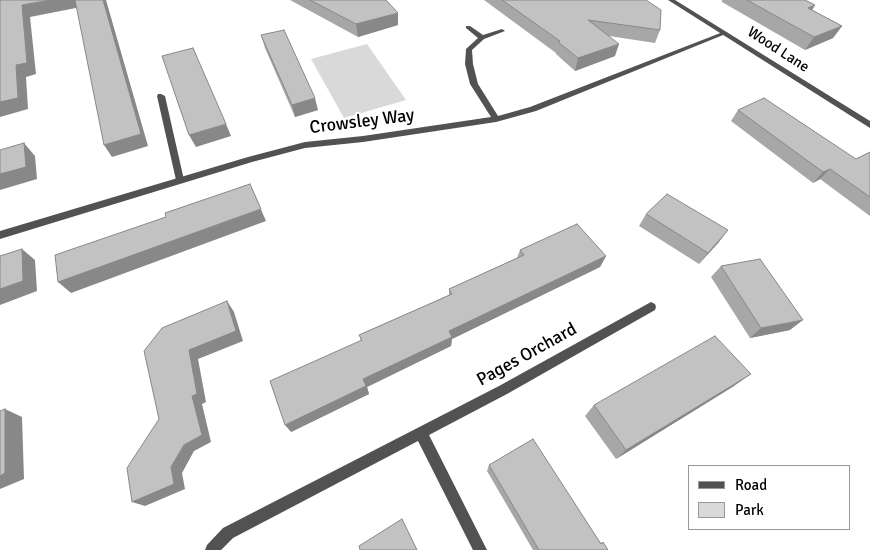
<!DOCTYPE html>
<style>
body{margin:0}
#map{position:relative;width:870px;height:550px;overflow:hidden;background:#fff;font-family:Signika,sans-serif}
canvas{display:block}
.legend{position:absolute;left:688px;top:465px;width:162px;height:65px;box-sizing:border-box;background:#fff;border:1px solid #999;margin:0;padding:6px 9px;list-style:none;font-size:15px;color:#000}
.legend li{display:flex;align-items:center;gap:10px;height:25px}
.legend b{width:25px;border:1px solid #999}
</style>
<div id="map">
<canvas width="870" height="550"></canvas>
<ul class="legend">
<li><b style="height:6px;background:#525252"></b>Road</li>
<li><b style="height:14px;background:#d9d9d9"></b>Park</li>
</ul>
</div>
<script>
const g = document.querySelector('canvas').getContext('2d');
g.lineJoin = 'round';
function fillPath(path, color) {
  g.fillStyle = color;
  g.fill(path, 'evenodd');
}
function poly(rows) {
  const path = new Path2D();
  for (const r of rows) {
    path.moveTo(r[0], r[1]);
    for (let i = 2; i < r.length; i += 2) path.lineTo(r[i], r[i + 1]);
  }
  return path;
}
function trace(path, color, width, dash) {
  g.strokeStyle = color;
  g.lineWidth = width;
  g.lineCap = dash ? 'butt' : 'round';
  g.setLineDash(dash || []);
  g.stroke(path);
}
function drawText(font, color, halo, rows, align = 'center') {
  g.font = font + ' Signika,sans-serif';
  g.lineWidth = 4;
  g.setLineDash([]);
  g.textBaseline = 'middle';
  g.strokeStyle = halo;
  g.fillStyle = color;
  for (const [text, x, y, turn = 0] of rows) {
    g.save();
    g.translate(x, y);
    g.rotate((+turn || 0) * Math.PI / 180);
    g.textAlign = isNaN(turn) ? turn : align;
    if (halo) g.strokeText(text, 0, 0);
    g.fillText(text, 0, 0);
    g.restore();
  }
}
const green = poly([
 [367,44,406,100,344,118,311,59]
]);
const service = poly([
 [158,94,161,94,165,96,184,180,180,183,176,180,157,96,158,94]
]);
const minor = poly([
 [466,26,470,26,483,35,502,29,505,31,484,39,472,50,473,64,478,84,498,116,530,107,723,32,728,33,536,111,496,122,363,142,305,148,252,162,0,239,0,231,248,157,305,142,363,136,491,117,470,84,465,64,466,49,478,38,466,28,466,26],
 [651,302,655,304,656,307,655,310,507,394,429,435,487,550,473,550,418,441,233,538,221,550,205,550,207,545,223,528,499,386,651,302]
]);
const tertiary = poly([
 [668,0,675,0,870,121,870,128,668,0]
]);
const wall = poly([
 [290,0,386,0,398,25,358,37],
 [484,0,646,0,660,30,655,43,609,36,615,56,575,71,556,54,556,53],
 [722,0,805,0,815,5,812,10,842,26,833,38,805,50,722,2],
 [261,35,318,110,295,117,265,48],
 [738,110,856,159,870,152,870,216,820,179,813,183,731,121],
 [646,214,719,242,699,264,639,226],
 [520,250,606,256,600,267,452,339,451,346,367,387,369,394,291,432,361,341,359,335,449,295,449,289,517,258],
 [721,266,790,330,750,338,711,277],
 [734,386,616,459,585,416,594,405],
 [489,465,600,543,603,542,608,550,533,550,487,471]
]);
const shadedWall = poly([
 [51,0,77,0,81,7,30,17,36,74,26,77,28,109,0,117,0,102,16,65,22,5],
 [103,0,106,0,148,146,112,157,104,145],
 [815,5,807,18,808,8],
 [398,13,398,25,358,37,356,24],
 [842,26,833,38,805,50,814,37],
 [619,44,615,56,575,71,578,58],
 [315,98,318,110,295,117,292,105],
 [226,124,231,136,196,147,189,135],
 [24,143,35,156,37,179,0,190,0,174],
 [830,169,820,179,813,183,823,172],
 [250,184,266,221,71,293,58,282],
 [728,230,719,242,699,264,708,253],
 [22,249,35,260,37,291,0,305,0,289],
 [606,256,600,267,452,339,451,346,367,387,369,394,291,432,285,425,363,379,449,331],
 [227,301,234,312,243,341,198,359,206,402,202,404,211,442,194,451,182,473,185,489,145,506,132,502,171,467,192,396,189,350],
 [803,320,790,330,750,338,761,328],
 [751,374,734,386,616,459,626,450],
 [5,409,22,417,24,479,0,489,0,476]
]);
const building = poly([
 [1,0,51,0,22,5,27,63,16,65,18,98,0,102,0,2,1,0],
 [75,0,103,0,141,134,104,145,75,0],
 [310,0,386,0,398,13,356,24,310,0],
 [502,0,646,0,661,10,660,30,588,20,619,44,578,58,558,42,560,41,502,0],
 [747,0,805,0,815,5,808,8,842,26,814,37,747,0],
 [284,30,315,98,292,105,261,35,284,30],
 [193,48,226,124,189,135,162,56,193,48],
 [764,98,856,159,870,152,870,197,830,169,823,172,738,110,764,98],
 [24,143,26,167,0,174,0,150,24,143],
 [250,184,261,209,58,282,55,255,166,217,165,213,250,184],
 [667,194,728,230,708,253,646,214,667,194],
 [577,224,606,256,449,331,452,337,363,379,366,386,285,425,270,381,362,340,359,335,452,294,449,289,524,255,520,250,577,224],
 [22,249,23,281,0,289,0,256,22,249],
 [760,259,803,320,761,328,721,266,760,259],
 [227,301,236,331,189,350,197,394,192,396,202,435,184,445,171,467,174,484,132,502,127,468,159,419,144,351,162,328,227,301],
 [715,336,751,374,626,450,594,405,715,336],
 [5,409,5,473,0,476,0,411,5,409],
 [533,439,601,544,603,542,608,550,539,550,489,465,533,439],
 [402,519,417,550,360,550,359,546,402,519]
]);
const farStreetnames = [
 ["Wood Lane",778,50,33]
];
const streetNames = [
 ["Crowsley Way",362,122,-7],
 ["Pages Orchard",527,355,-29]
];
fillPath(green, '#d9d9d9');
fillPath(service, '#525252');
fillPath(minor, '#525252');
fillPath(tertiary, '#525252');
fillPath(wall, '#a7a7a7');
fillPath(shadedWall, '#888');
fillPath(building, '#c2c2c2');
trace(building, '#888', 1);
drawText('15px', '#000', '#fff', farStreetnames);
drawText('18px', '#000', '#fff', streetNames);
</script>
